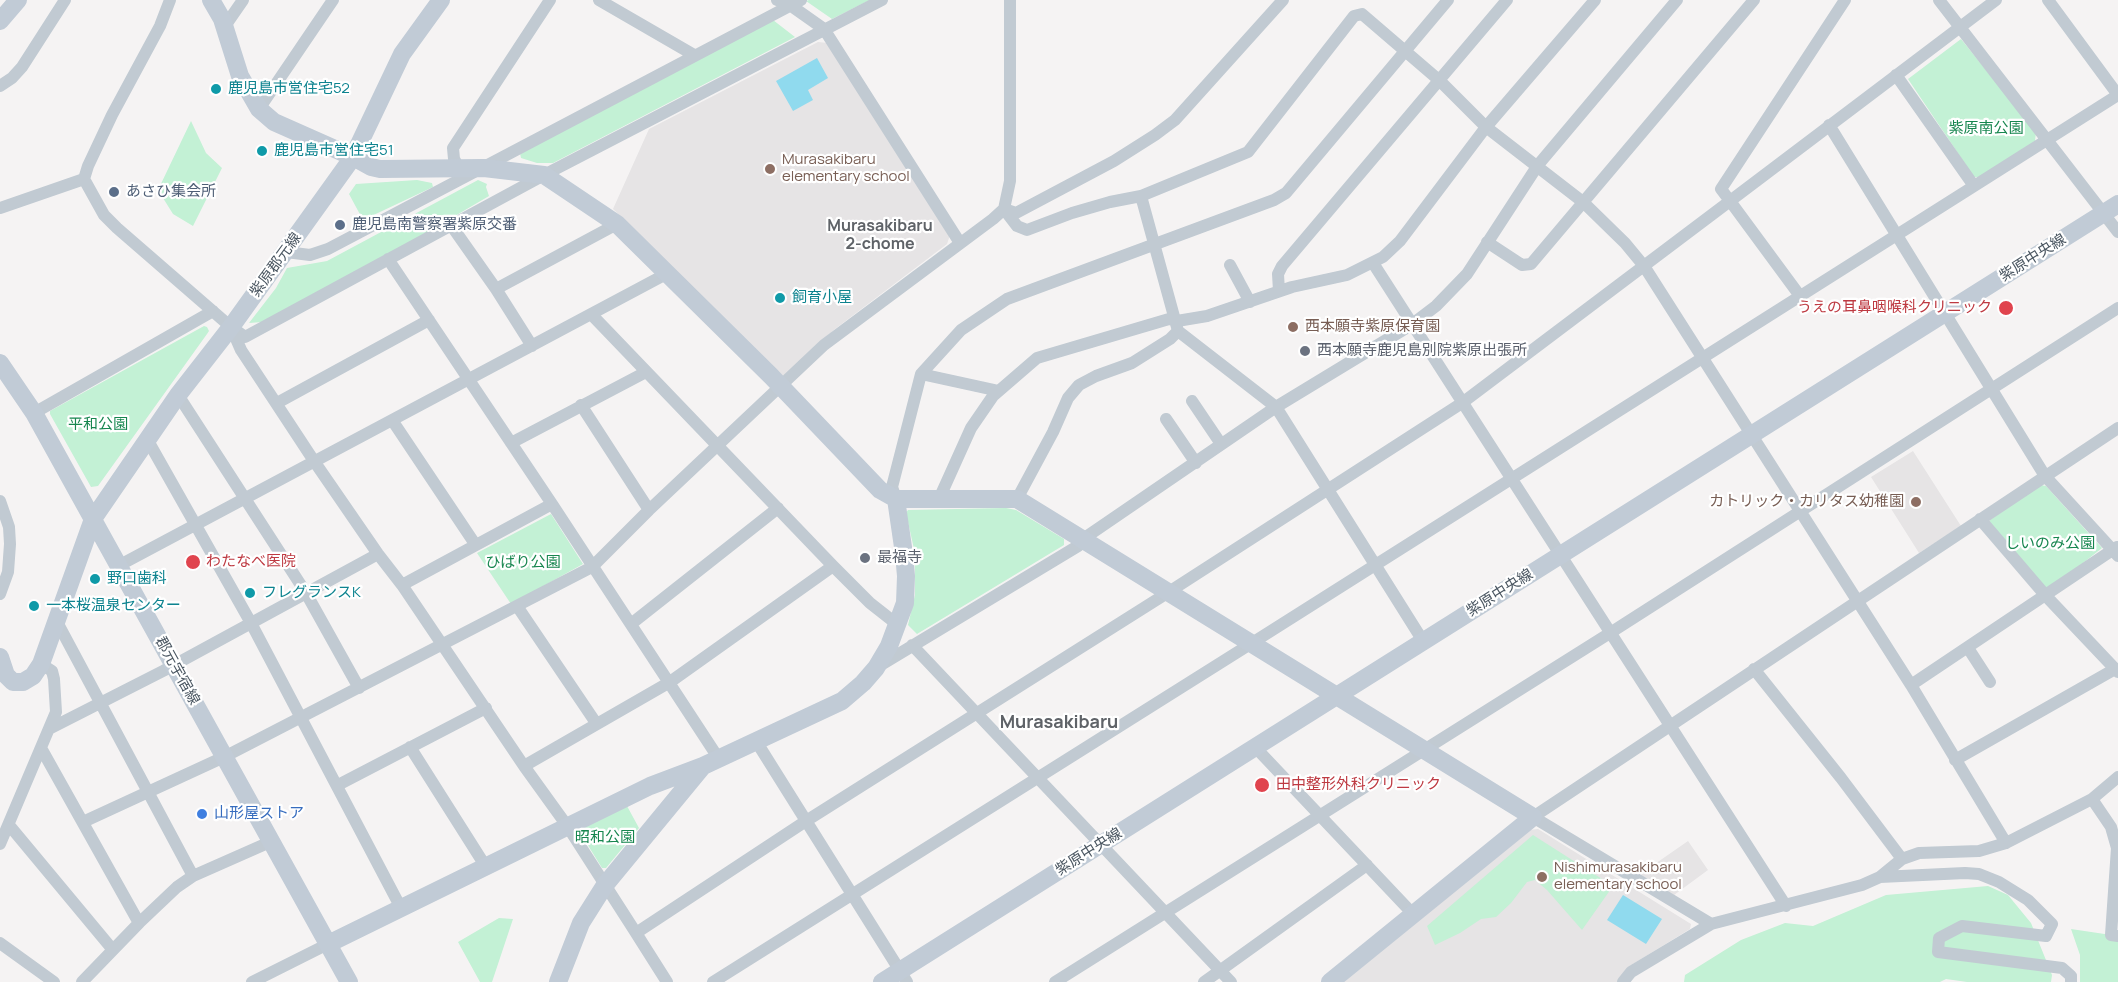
<!DOCTYPE html>
<meta charset="utf-8">
<style>
body{margin:0}
canvas{display:block;background:#f5f3f3}
</style>
<canvas width="2118" height="982"></canvas>
<script>
const g = document.querySelector('canvas').getContext('2d');
g.lineJoin = 'round';
function fillPath(path, color) {
  g.fillStyle = color;
  g.fill(path, 'evenodd');
}
function poly(rows) {
  const path = new Path2D();
  for (const r of rows) {
    path.moveTo(r[0], r[1]);
    for (let i = 2; i < r.length; i += 2) path.lineTo(r[i], r[i + 1]);
  }
  return path;
}
function trace(path, color, width, dash) {
  g.strokeStyle = color;
  g.lineWidth = width;
  g.lineCap = dash ? 'butt' : 'round';
  g.setLineDash(dash || []);
  g.stroke(path);
}
function drawText(font, color, halo, rows, align = 'center') {
  g.font = font + ' Manrope,"Noto Sans JP",sans-serif';
  g.lineWidth = 4.5;
  g.setLineDash([]);
  g.textBaseline = 'middle';
  g.strokeStyle = halo;
  g.fillStyle = color;
  for (const [text, x, y, turn = 0] of rows) {
    g.save();
    g.translate(x, y);
    g.rotate((+turn || 0) * Math.PI / 180);
    g.textAlign = isNaN(turn) ? turn : align;
    if (halo) g.strokeText(text, 0, 0);
    g.fillText(text, 0, 0);
    g.restore();
  }
}
const education = poly([
 [818,42,828,43,950,235,947,244,835,329,783,376,613,209,649,129],
 [1913,451,1961,526,1919,553,1871,477],
 [1538,829,1691,924,1690,929,1628,967,1620,982,1341,982,1529,830],
 [1688,841,1708,870,1674,895,1639,875]
]);
const green = poly([
 [809,0,870,0,832,19,806,1],
 [773,20,795,37,553,163,537,163,521,158,520,153],
 [1961,39,2036,132,2035,141,1980,177,1974,177,1908,79],
 [191,121,206,153,222,168,193,226,173,214,158,190],
 [417,180,432,183,433,187,363,220,349,194,356,184],
 [478,180,487,184,486,187,489,196,380,260,262,322,249,323,276,288,287,268,327,261],
 [204,326,207,327,209,331,207,334,98,486,91,487,50,414,50,411],
 [2041,485,2046,486,2102,548,2045,593,1990,526,1990,520],
 [1006,508,1016,510,1064,539,1064,545,917,634,908,625,915,595,915,572,914,549,906,513,908,510],
 [551,514,583,564,511,604,477,553],
 [627,806,639,828,606,868,602,868,581,834,582,828],
 [1533,835,1613,886,1582,930,1547,890,1535,880,1527,882,1511,903,1496,917,1481,919,1460,933,1435,945,1427,926],
 [1988,886,2008,895,2031,923,2052,975,2051,982,1967,982,1946,979,1940,982,1684,982,1685,975,1741,940,1785,923,1813,926,1886,895],
 [499,918,513,919,492,982,480,982,458,942],
 [2071,929,2118,936,2118,982,2080,982,2080,955]
]);
const water = poly([
 [817,58,828,78,808,90,813,100,793,111,776,81],
 [1623,895,1662,919,1646,944,1607,920]
]);
const street = poly([
 [599,0,694,55],
 [777,0,790,5,824,29,960,243],
 [1939,0,2118,232],
 [2048,0,2118,95],
 [225,26,243,0],
 [1896,75,1974,186],
 [0,86,12,78,22,67,65,0],
 [259,109,333,0],
 [1829,125,2045,476,2118,556],
 [459,168,454,159,453,148,550,0],
 [84,179,104,215,117,228,231,327,245,337,544,175,882,0],
 [1141,196,1248,152,1354,16,1362,14,1440,81,1486,127,1583,202,1625,243,1644,266,1911,685,2006,843],
 [0,208,84,179,88,166,112,115,160,26,170,0],
 [1004,209,1017,226,1027,230,1072,213,1110,202,1141,196,1178,331,1170,339,1132,363,1096,376,1079,385,1068,398,1053,432,1017,499],
 [1004,209,1016,213,1114,161,1155,135,1175,120,1283,0],
 [451,225,496,289,532,346],
 [1487,242,1522,265,1531,264,1754,0],
 [286,252,310,255,328,249,801,0],
 [388,259,552,504,719,759],
 [1373,263,1786,906],
 [1230,265,1250,302],
 [496,289,617,224],
 [1279,291,1278,274,1282,266,1507,0],
 [1800,296,1730,201,1996,0],
 [591,314,833,566,870,603,898,625],
 [231,327,241,350,314,461,378,554,402,585,524,766,568,827,636,933,806,821,1161,597,1462,403,1730,201,1721,189,1845,0],
 [1178,331,1276,407,1423,641],
 [921,374,999,391],
 [178,395,306,593,359,688],
 [1192,401,1221,444],
 [277,403,429,320],
 [581,405,649,510],
 [34,413,213,311],
 [1166,419,1196,463],
 [392,420,475,544],
 [147,439,251,623,401,908],
 [511,443,646,372],
 [896,499,892,487,921,374,961,330,1007,299,1274,200,1286,193,1448,0],
 [939,499,971,428,993,396,1037,358,1169,319,1177,321,1207,316,1292,287,1347,275,1383,257,1400,241,1486,127,1595,0],
 [0,501,9,527,10,544,8,572,0,594],
 [1980,519,2046,596,2118,672],
 [118,566,668,273],
 [402,585,552,504],
 [517,606,596,723],
 [56,620,193,876],
 [631,624,778,508],
 [912,645,1231,982],
 [1968,648,1990,682],
 [879,666,1078,546,1083,539,1276,407,1411,325,1436,306,1467,274,1538,165,1677,0],
 [1754,669,1841,778,1902,859],
 [1911,685,2117,547],
 [49,729,163,671,378,554],
 [756,741,907,982],
 [410,747,486,867],
 [1255,747,1413,914],
 [41,748,139,923],
 [1955,760,2115,669],
 [524,766,670,682,833,566],
 [338,785,486,708],
 [2092,799,2111,827,2117,848,2111,935,2118,936],
 [83,822,224,757,592,567,649,510,824,345,993,219,1004,209,1010,181,1010,0],
 [9,825,113,950],
 [0,844,56,712,54,679,52,671,41,664],
 [1880,877,1965,873,1979,874,1999,882,2028,900,2052,924,2046,936,1962,926,1939,938,1938,952,2062,968,2071,976,2071,982],
 [1711,924,1533,817,2118,428],
 [636,933,667,982],
 [0,943,54,982],
 [82,982,139,923,177,887,193,876,270,842],
 [252,982,328,944],
 [713,982,1252,643,2118,95],
 [1055,982,1610,633,2118,308],
 [1204,982,1367,865],
 [1623,982,1631,972,1711,924,1862,885,1880,877,1902,859,1919,853,1979,851,2006,843,2092,799,2118,777]
]);
const secondary = poly([
 [211,0,222,19,240,76,259,109,274,122,353,157,371,167,380,169,484,168,544,175,617,224,771,376,880,490,896,499,1017,499,1533,817,1330,982],
 [0,21,18,0],
 [0,363,34,413,349,982],
 [0,657,6,675,13,682,23,682,33,676,41,664,93,519,178,395,231,327,353,157,402,54,441,0],
 [328,944,650,786,703,766],
 [558,982,581,923,605,885,703,766,842,701,863,683,876,668,889,646,905,603,906,576,904,554,896,499],
 [882,982,2118,204]
]);
const markers = [
 [216,89,6,"#0f9aa8"],
 [262,151,6,"#0f9aa8"],
 [770,169,6,"#8d6e63"],
 [114,192,6,"#5c6f8a"],
 [340,225,6,"#5c6f8a"],
 [780,298,6,"#0f9aa8"],
 [2006,308,8,"#e0444e"],
 [1293,327,6,"#8d6e63"],
 [1305,351,6,"#6b7280"],
 [1916,502,6,"#8d6e63"],
 [865,558,6,"#6b7280"],
 [193,562,8,"#e0444e"],
 [95,579,6,"#0f9aa8"],
 [250,593,6,"#0f9aa8"],
 [34,606,6,"#0f9aa8"],
 [1262,785,8,"#e0444e"],
 [202,814,6,"#3f7fe0"],
 [1542,877,6,"#8d6e63"]
];
const cultureNames = [
 ["鹿児島市営住宅52",228,89],
 ["鹿児島市営住宅51",274,151],
 ["飼育小屋",792,298],
 ["野口歯科",107,579],
 ["フレグランスK",262,593],
 ["一本桜温泉センター",46,606]
];
const parkNames = [
 ["紫原南公園",1986,129],
 ["平和公園",98,425],
 ["しいのみ公園",2050,544],
 ["ひばり公園",523,563],
 ["昭和公園",605,838]
];
const educationNames = [
 ["Murasakibaru",782,160],
 ["elementary school",782,177],
 ["西本願寺紫原保育園",1305,327],
 ["カトリック・カリタス幼稚園",1904,502,"right"],
 ["Nishimurasakibaru",1554,868],
 ["elementary school",1554,885]
];
const serviceNames = [
 ["あさひ集会所",126,192],
 ["鹿児島南警察署紫原交番",352,225]
];
const streetNames = [
 ["紫原中央線",2033,258,-32],
 ["紫原郡元線",276,265,-54],
 ["紫原中央線",1500,593,-32],
 ["郡元宇宿線",177,671,61],
 ["紫原中央線",1089,852,-32]
];
const healthNames = [
 ["うえの耳鼻咽喉科クリニック",1992,308,"right"],
 ["わたなべ医院",206,562],
 ["田中整形外科クリニック",1276,785]
];
const worshipNames = [
 ["西本願寺鹿児島別院紫原出張所",1317,351],
 ["最福寺",877,558]
];
const shopNames = [
 ["山形屋ストア",214,814]
];
const neighbourhoodNames = [
 ["Murasakibaru",880,227],
 ["2-chome",880,245]
];
const quarterNames = [
 ["Murasakibaru",1059,723]
];
fillPath(education, '#e6e4e5');
fillPath(green, '#c3f1d5');
fillPath(water, '#90daee');
trace(street, '#c1cad2', 12);
trace(secondary, '#c1cbd6', 18);
for (const [x, y, r, color] of markers) {
  const dot = new Path2D();
  dot.arc(x, y, r, 0, 2 * Math.PI);
  g.fillStyle = color;
  g.fill(dot);
  trace(dot, '#fff', 2);
}
drawText('15px', '#0d838f', '#fff', cultureNames, 'left');
drawText('15px', '#17864f', '#fff', parkNames);
drawText('15px', '#785e54', '#fff', educationNames, 'left');
drawText('15px', '#4e5e75', '#fff', serviceNames, 'left');
drawText('15px', '#4a5661', '#fff', streetNames);
drawText('15px', '#be3a42', '#fff', healthNames, 'left');
drawText('15px', '#5b616d', '#fff', worshipNames, 'left');
drawText('15px', '#366cbe', '#fff', shopNames, 'left');
drawText('bold 16px', '#5f6368', '#fff', neighbourhoodNames);
drawText('bold 18px', '#5f6368', '#fff', quarterNames);
</script>
